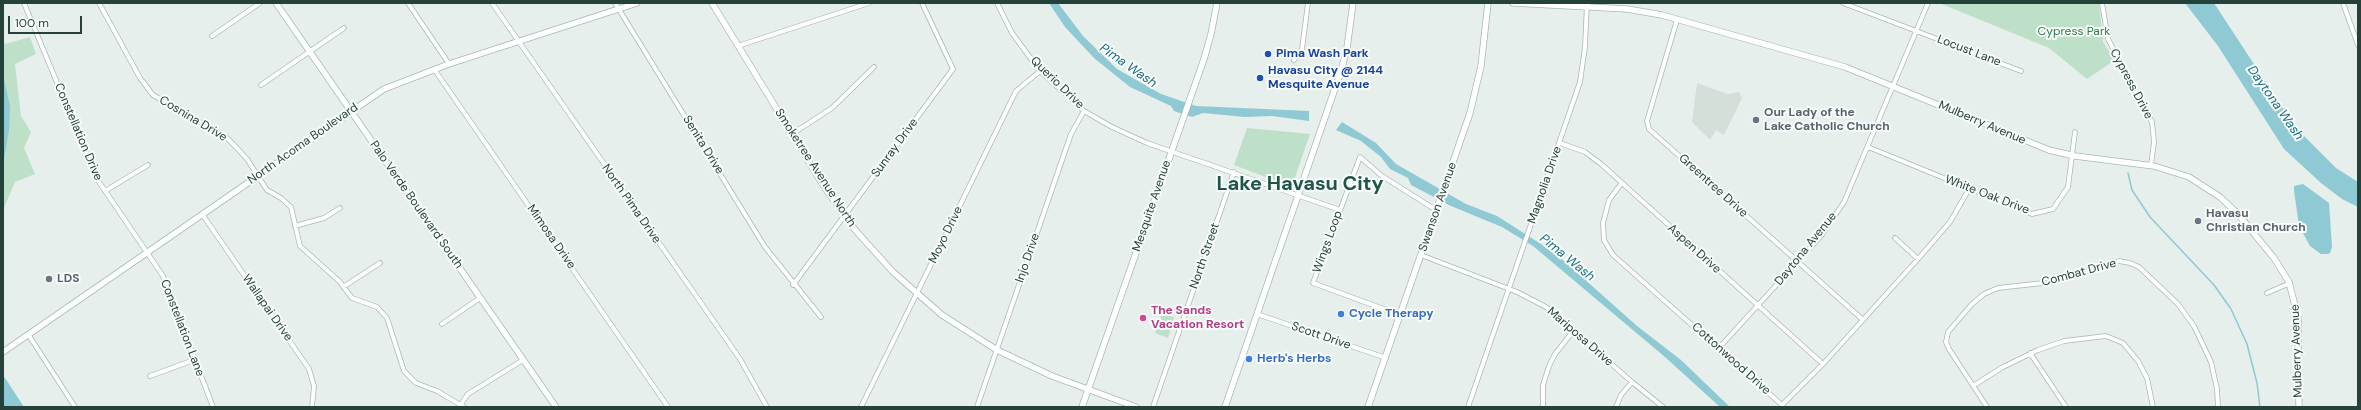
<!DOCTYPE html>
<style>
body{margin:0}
#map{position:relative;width:2361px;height:410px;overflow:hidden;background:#e6efeb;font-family:"DM Sans",sans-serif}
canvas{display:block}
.frame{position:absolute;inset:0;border:4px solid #24423a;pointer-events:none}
.scale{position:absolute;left:8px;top:16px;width:74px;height:18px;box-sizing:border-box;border:2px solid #24423a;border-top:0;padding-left:5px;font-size:12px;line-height:14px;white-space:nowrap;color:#24423a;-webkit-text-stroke:3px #f7fbf9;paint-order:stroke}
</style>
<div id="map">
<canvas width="2361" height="410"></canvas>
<div class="frame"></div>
<div class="scale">100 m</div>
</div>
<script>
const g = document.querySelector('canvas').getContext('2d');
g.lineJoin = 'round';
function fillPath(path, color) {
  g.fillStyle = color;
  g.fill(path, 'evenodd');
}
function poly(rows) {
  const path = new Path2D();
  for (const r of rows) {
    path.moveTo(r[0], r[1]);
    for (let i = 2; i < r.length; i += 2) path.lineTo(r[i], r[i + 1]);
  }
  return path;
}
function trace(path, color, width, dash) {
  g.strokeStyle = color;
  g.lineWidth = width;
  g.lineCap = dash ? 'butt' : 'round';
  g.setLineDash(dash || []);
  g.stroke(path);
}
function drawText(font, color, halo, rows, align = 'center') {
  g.font = font + ' "DM Sans",sans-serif';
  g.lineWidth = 4;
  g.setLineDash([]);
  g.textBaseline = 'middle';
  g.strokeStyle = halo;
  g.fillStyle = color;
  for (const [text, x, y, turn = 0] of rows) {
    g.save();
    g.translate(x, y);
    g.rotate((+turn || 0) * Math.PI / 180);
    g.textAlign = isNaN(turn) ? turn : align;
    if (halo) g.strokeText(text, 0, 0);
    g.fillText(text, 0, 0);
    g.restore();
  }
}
const built = poly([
 [1697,83,1728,94,1739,92,1742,98,1724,135,1716,130,1710,140,1692,122]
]);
const green = poly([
 [1939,3,2099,3,2103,42,2115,60,2087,79,2049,48],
 [30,37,36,54,15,64,21,116,31,132,24,148,35,174,15,182,3,210,3,39,5,44],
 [1247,128,1310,134,1293,183,1279,182,1234,165],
 [1162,313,1174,317,1168,338,1155,333]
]);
const water = poly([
 [1049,3,1058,3,1083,36,1117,69,1161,94,1196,106,1309,111,1309,121,1272,116,1245,117,1203,113,1192,117,1174,111,1171,106,1130,87,1094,58,1065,27],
 [2185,3,2214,3,2295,127,2336,168,2358,182,2358,207,2342,199,2321,183,2284,149,2218,46],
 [3,75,10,106,9,130,3,165],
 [1342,122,1376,143,1396,164,1466,204,1497,216,1555,253,1637,326,1681,360,1730,407,1720,407,1665,357,1533,246,1502,227,1451,206,1411,185,1408,178,1390,169,1381,157,1361,141,1336,130],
 [2303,184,2329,203,2332,247,2330,253,2328,254,2321,254,2310,246,2299,226,2294,190,2294,186],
 [3,376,5,378,24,407,3,407]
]);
const stream = poly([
 [2128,173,2132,190,2150,217,2214,285,2231,309,2247,344,2257,383,2260,407]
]);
const street = poly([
 [24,3,97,179,163,276,213,407],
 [99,3,140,78,153,95,226,137,236,147,247,159,267,190,281,198,291,207,300,246,339,281,352,298,377,307,387,318,404,371,416,383,437,391,464,407],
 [408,3,449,64],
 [492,3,740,359,767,407],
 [615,3,765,247,821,317],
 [997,3,1012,33,1040,71,1084,111,1112,127,1147,143,1340,210],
 [1843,3,2021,71],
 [2102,3,2108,39,2152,122,2154,142,2151,165],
 [2343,3,2358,45],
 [1677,20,1647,121,1649,129,1862,319],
 [212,36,260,3],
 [738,46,869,3],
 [1294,60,1302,49,1308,3],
 [434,69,668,407],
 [261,85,344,28],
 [792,134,832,108,874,67],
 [1560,143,1585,152,1601,164,1823,364],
 [1868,147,2032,214,2053,209,2068,187,2075,132],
 [1621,184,1609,200,1603,223,1604,240,1613,255,1782,405,1823,364,1918,259,1950,222,1969,189],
 [105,191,148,165],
 [202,214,309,369,314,386,312,407],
 [295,226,324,218,340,208],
 [1895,238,1918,259],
 [1421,255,1517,292,1546,307,1632,382,1663,407],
 [793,285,953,69,922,3],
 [343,287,380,263],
 [2267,293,2290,283],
 [1257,314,1386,358],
 [1400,315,1313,283,1360,157,1382,176,1436,210],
 [442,324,480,298],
 [28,334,75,407],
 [1718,349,1821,236,1844,202,1928,3],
 [2030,353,2066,407],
 [150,376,194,360],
 [1973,386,2003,367,2038,350,2064,341,2106,336,2123,343,2138,361,2147,378,2153,407],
 [461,404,468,394,523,360],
 [861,407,1016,91,1040,71],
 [977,407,1071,134,1084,111],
 [1153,407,1234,172],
 [1468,407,1580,82,1585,47,1587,3],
 [1543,407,1543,385,1549,366,1555,354,1574,330],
 [1616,407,1621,395,1632,382],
 [1987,407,1949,349,1946,342,1948,332,1972,304,1984,294,1998,288,2052,282,2119,261,2130,263,2139,267,2178,304,2194,326,2211,362,2217,389,2218,407]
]);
const secondary = poly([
 [276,3,556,407],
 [712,3,825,188,856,231,893,272,942,315,997,350,1052,376,1136,407],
 [1513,3,1627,9,1662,15,1845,67,2049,150,2075,156,2154,166,2189,177,2220,197,2237,213,2274,258,2289,282,2298,318,2299,407],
 [3,352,384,89,449,64,637,3],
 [1082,407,1204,59,1211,34,1217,3],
 [1225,407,1341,71,1347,48,1353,3],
 [1368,407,1470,113,1481,66,1488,3]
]);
const markers = [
 [1268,54,4,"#1a4fb4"],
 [1260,78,4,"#1a4fb4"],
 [1756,120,4,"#6b7280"],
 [2198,221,4,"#6b7280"],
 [49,279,4,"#6b7280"],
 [1341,314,4,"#3f7fe0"],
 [1143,318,4,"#d1479c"],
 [1249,359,4,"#3f7fe0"]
];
const parkNames = [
 ["Cypress Park",2074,32]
];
const streetNames = [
 ["Locust Lane",1969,51,21],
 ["Querio Drive",1057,83,44],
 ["Cypress Drive",2131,84,62],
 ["Cosnina Drive",193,119,31],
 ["Mulberry Avenue",1982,123,23],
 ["Constellation Drive",78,132,67],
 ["North Acoma Boulevard",303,144,-35],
 ["Senita Drive",703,145,58],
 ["Sunray Drive",895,148,-54],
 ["Smoketree Avenue North",815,168,57],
 ["Magnolia Drive",1545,185,-71],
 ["Greentree Drive",1713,186,42],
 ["White Oak Drive",1987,195,21],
 ["North Pima Drive",631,204,55],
 ["Palo Verde Boulevard South",416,205,55],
 ["Mesquite Avenue",1152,206,-71],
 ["Swanson Avenue",1438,207,-71],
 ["Moyo Drive",946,235,-64],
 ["Mimosa Drive",551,237,55],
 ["Wings Loop",1328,242,-70],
 ["Aspen Drive",1694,249,42],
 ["Daytona Avenue",1806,249,-51],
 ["North Street",1205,256,-71],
 ["Injo Drive",1028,258,-71],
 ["Combat Drive",2079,273,-15],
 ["Wallapai Drive",267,308,55],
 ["Constellation Lane",182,328,69],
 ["Scott Drive",1321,336,19],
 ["Mariposa Drive",1580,337,41],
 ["Mulberry Avenue",2297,351,-92],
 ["Cottonwood Drive",1731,359,42]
];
const transitNames = [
 ["Pima Wash Park",1276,54],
 ["Havasu City @ 2144",1268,71],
 ["Mesquite Avenue",1268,85]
];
const worshipNames = [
 ["Our Lady of the",1764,113],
 ["Lake Catholic Church",1764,127],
 ["Havasu",2206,214],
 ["Christian Church",2206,228],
 ["LDS",57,279]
];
const hotelNames = [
 ["The Sands",1151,311],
 ["Vacation Resort",1151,325]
];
const shopNames = [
 ["Cycle Therapy",1349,314],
 ["Herb's Herbs",1257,359]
];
const waterNames = [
 ["Pima Wash",1128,66,35],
 ["Daytona Wash",2275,103,55],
 ["Pima Wash",1567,258,39]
];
const townNames = [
 ["Lake Havasu City",1300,185]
];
fillPath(built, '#d4dfda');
fillPath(green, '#bfe0c8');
fillPath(water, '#8ec9d4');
trace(stream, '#8ec9d4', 1.5);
trace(street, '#a8b8b2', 5.5);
trace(secondary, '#a4bbb3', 7);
trace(street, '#fff', 4);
trace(secondary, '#fff', 5.5);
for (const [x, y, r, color] of markers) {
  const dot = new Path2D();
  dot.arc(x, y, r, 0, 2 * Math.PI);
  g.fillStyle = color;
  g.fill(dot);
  trace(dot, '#f7fbf9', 1.5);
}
drawText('12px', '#2d7a4b', '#f7fbf9', parkNames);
drawText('12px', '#24423a', '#f7fbf9', streetNames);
drawText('bold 12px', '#164399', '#f7fbf9', transitNames, 'left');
drawText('bold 12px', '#5b616d', '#f7fbf9', worshipNames, 'left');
drawText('bold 12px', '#b23c85', '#f7fbf9', hotelNames, 'left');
drawText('bold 12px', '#366cbe', '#f7fbf9', shopNames, 'left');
drawText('italic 13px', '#1c6f80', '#f7fbf9', waterNames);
drawText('bold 20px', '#1f5548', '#f7fbf9', townNames);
</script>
